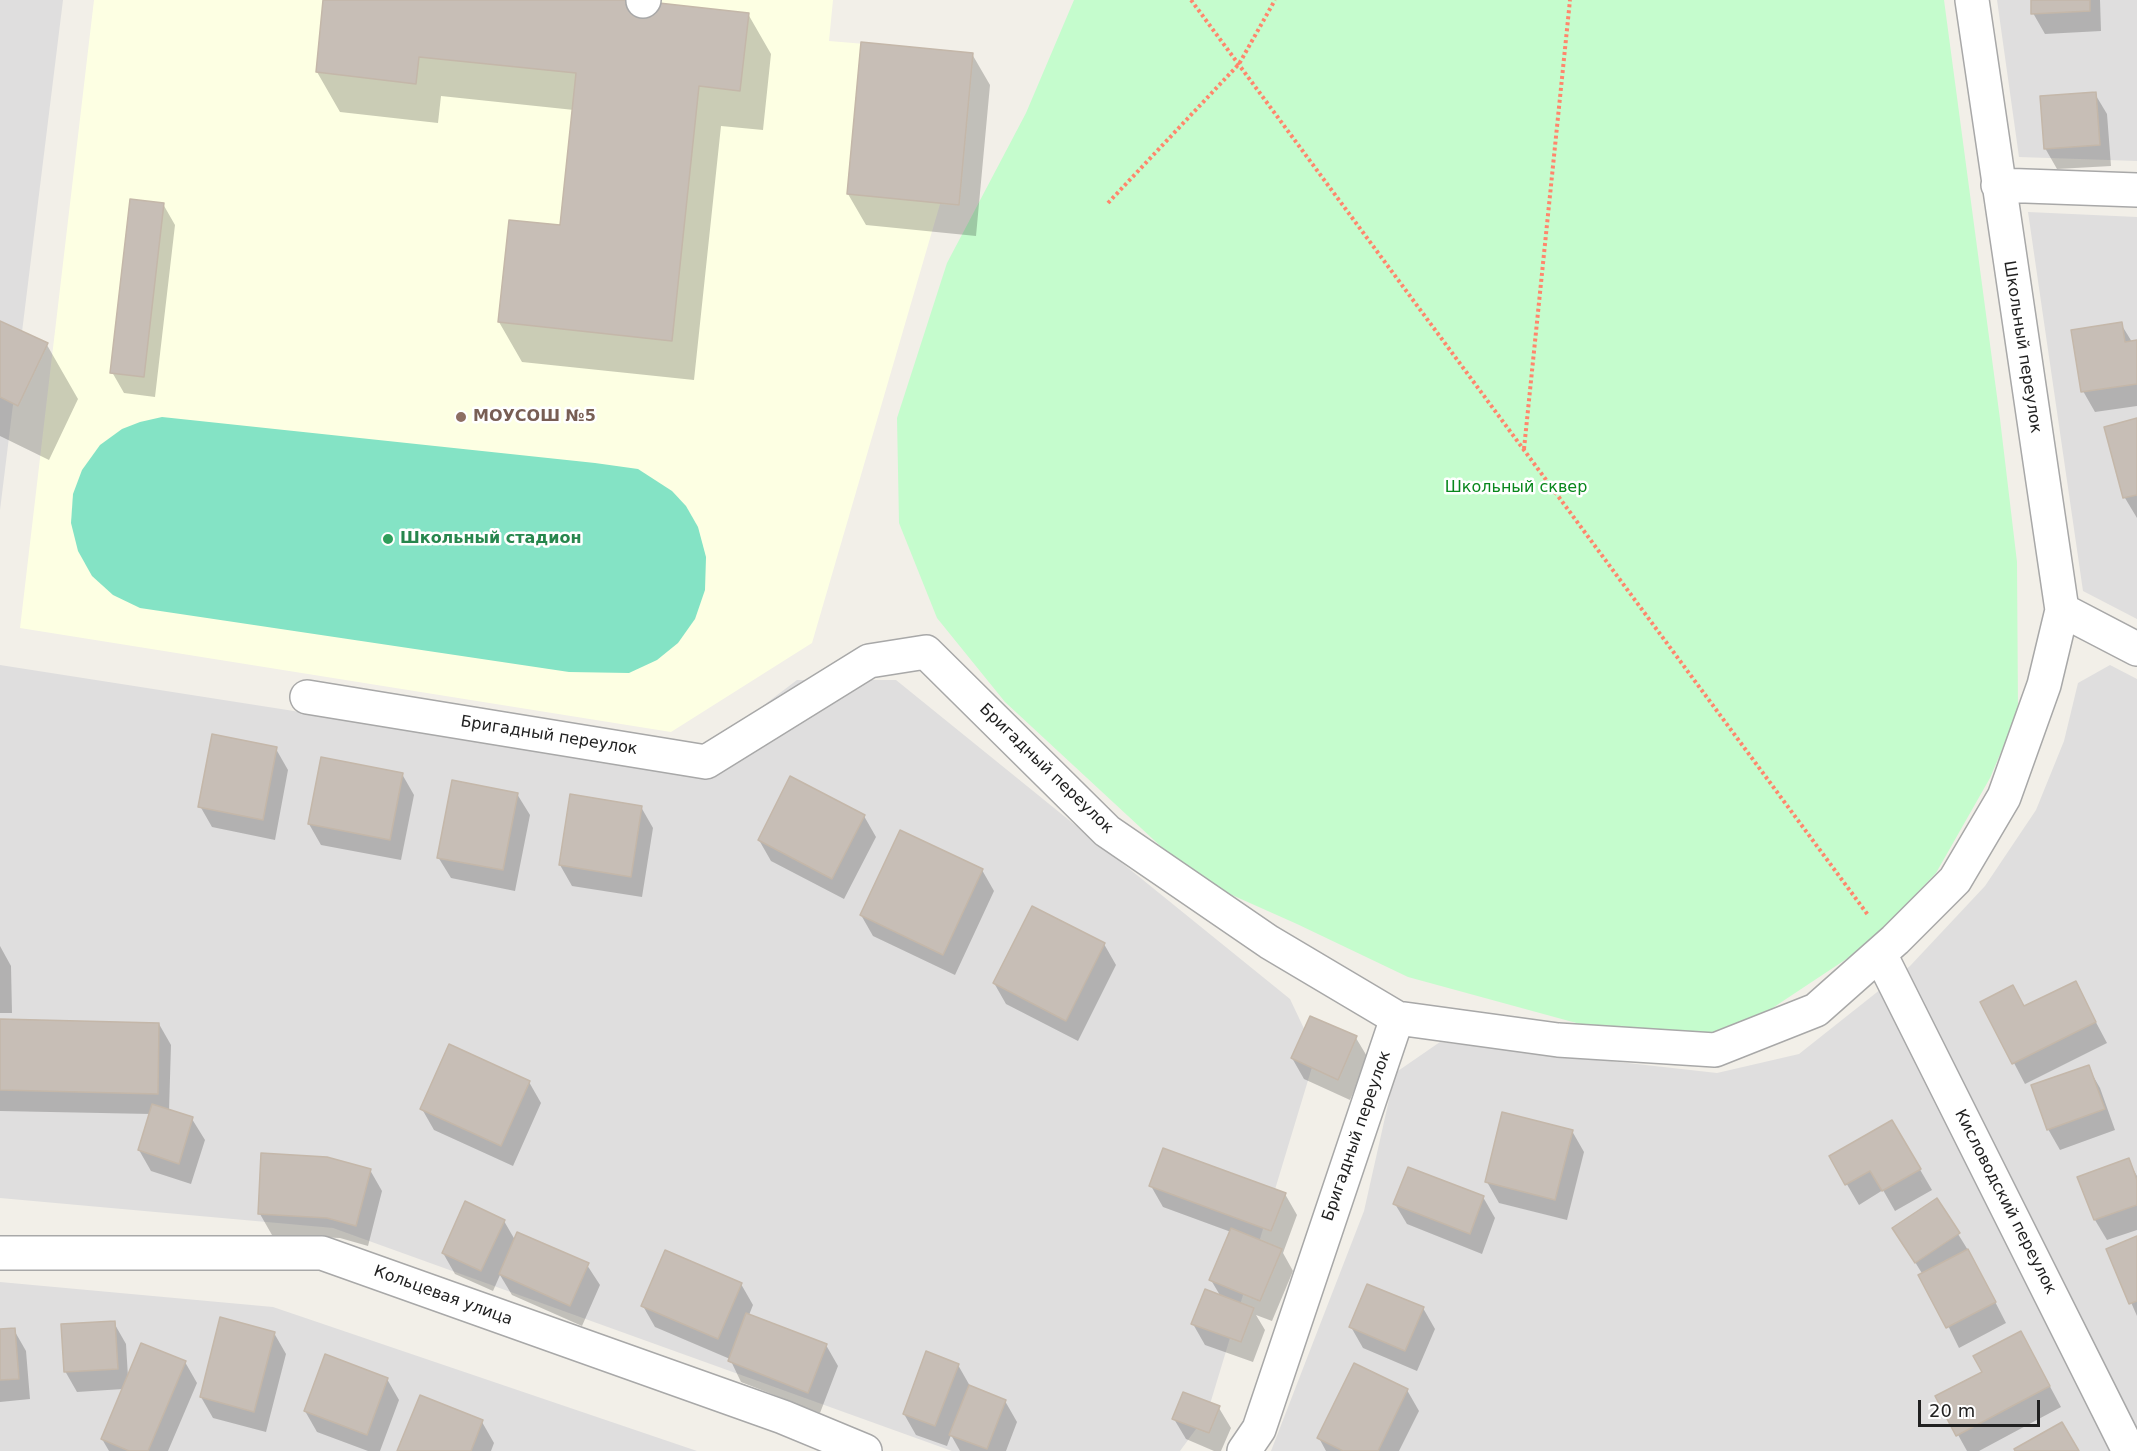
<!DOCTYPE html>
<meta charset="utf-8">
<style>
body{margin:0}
#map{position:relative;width:2137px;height:1451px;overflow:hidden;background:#f2efe8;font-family:"DejaVu Sans",sans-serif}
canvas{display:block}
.scale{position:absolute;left:1918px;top:1400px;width:122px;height:27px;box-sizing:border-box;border:3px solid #212121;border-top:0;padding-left:8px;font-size:18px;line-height:21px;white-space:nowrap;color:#212121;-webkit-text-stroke:4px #fff;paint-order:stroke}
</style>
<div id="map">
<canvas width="2137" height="1451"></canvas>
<div class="scale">20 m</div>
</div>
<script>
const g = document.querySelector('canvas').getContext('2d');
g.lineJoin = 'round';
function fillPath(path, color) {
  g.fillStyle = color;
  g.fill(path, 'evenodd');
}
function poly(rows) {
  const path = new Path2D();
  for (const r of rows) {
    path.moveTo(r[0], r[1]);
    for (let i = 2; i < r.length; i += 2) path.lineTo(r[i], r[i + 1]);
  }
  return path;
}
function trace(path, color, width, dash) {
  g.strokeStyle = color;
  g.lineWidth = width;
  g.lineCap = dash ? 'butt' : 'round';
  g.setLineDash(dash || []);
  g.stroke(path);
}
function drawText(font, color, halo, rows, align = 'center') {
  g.font = font + ' "DejaVu Sans",sans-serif';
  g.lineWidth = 5;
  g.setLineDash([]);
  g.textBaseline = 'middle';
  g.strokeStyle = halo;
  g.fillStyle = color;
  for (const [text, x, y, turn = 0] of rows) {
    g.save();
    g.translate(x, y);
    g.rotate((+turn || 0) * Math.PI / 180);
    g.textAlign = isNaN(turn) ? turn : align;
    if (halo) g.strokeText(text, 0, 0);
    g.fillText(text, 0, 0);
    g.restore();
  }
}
const residential = poly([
 [0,0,63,0,0,510],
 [1997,0,2137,0,2137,161,2019,157],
 [2028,212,2137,217,2137,619,2083,591],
 [0,665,677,771,797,680,896,680,1290,999,1316,1054,1207,1414,1180,1451,952,1451,333,1228,0,1198],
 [2110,665,2137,679,2137,1451,1271,1451,1364,1211,1395,1073,1440,1042,1717,1073,1799,1054,1910,966,1985,886,2036,810,2064,741,2078,683],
 [0,1282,273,1307,697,1451,0,1451]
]);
const education = poly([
 [94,0,833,0,829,41,973,53,959,205,940,204,812,643,671,732,20,628]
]);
const park = poly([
 [1074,0,1944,0,2000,419,2017,562,2018,712,1990,778,1936,873,1866,946,1771,1009,1700,1037,1602,1030,1408,977,1297,924,1196,879,1005,702,937,618,899,523,897,418,947,263,1026,113]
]);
const pitch = poly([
 [162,417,595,463,638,469,672,491,686,506,698,527,706,557,705,590,695,619,678,643,657,660,629,673,569,672,140,608,113,595,92,576,78,551,71,523,73,494,82,470,100,445,122,429,140,422]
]);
const shadow = poly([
 [325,0,617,0,748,14,771,54,763,130,721,126,694,380,522,362,499,322,561,227,574,110,441,96,438,123,340,112,317,72],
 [2032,0,2100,0,2101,31,2045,34,2033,13],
 [972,54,990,85,976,236,866,225,848,194],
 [2095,94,2107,114,2111,166,2057,169,2045,148],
 [163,204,175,225,155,397,124,393,112,372],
 [0,322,47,345,78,399,49,460,0,436],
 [2121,324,2132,342,2137,342,2137,406,2095,412,2083,391],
 [2137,420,2137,518,2125,498],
 [276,749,288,770,275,840,212,827,200,806],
 [402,774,414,795,401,860,321,845,309,824],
 [517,794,530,815,515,891,451,878,438,857],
 [641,807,653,828,642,897,572,886,560,865],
 [864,816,876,837,844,899,771,861,759,840],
 [982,870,994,891,955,975,873,936,861,915],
 [1104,944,1116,965,1078,1041,1006,1004,994,983],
 [0,946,11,966,12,1013,0,1013],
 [2075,983,2107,1043,2025,1084,1982,1002,2024,1008],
 [0,1020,159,1024,171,1045,169,1111,192,1119,205,1140,191,1184,151,1171,139,1150,151,1114,0,1111],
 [1356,1038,1368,1058,1350,1100,1304,1079,1292,1058],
 [2088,1067,2100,1088,2115,1130,2060,1150,2048,1129],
 [529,1082,541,1103,513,1166,434,1130,422,1109],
 [1892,1122,1932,1190,1895,1211,1883,1190,1859,1205,1831,1157],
 [1572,1131,1584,1152,1567,1220,1499,1203,1487,1182],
 [2128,1160,2137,1176,2137,1230,2107,1240,2095,1220,2079,1178],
 [370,1170,382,1191,368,1246,340,1238,272,1235,260,1214],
 [1151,1186,1285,1194,1297,1215,1283,1253,1293,1271,1272,1321,1256,1315,1265,1330,1253,1362,1205,1345,1193,1324,1221,1297,1211,1280,1231,1232,1163,1207],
 [1483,1197,1495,1218,1482,1254,1407,1224,1395,1204],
 [1937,1200,1971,1255,2006,1323,1959,1348,1923,1275,1894,1228],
 [504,1221,515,1240,587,1265,600,1285,582,1326,512,1295,500,1275,493,1291,455,1274,443,1253],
 [2137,1238,2137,1316,2108,1250],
 [741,1284,753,1305,749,1315,826,1345,838,1366,820,1413,741,1382,730,1359,655,1327,643,1306],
 [1423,1308,1435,1329,1417,1371,1363,1348,1351,1327],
 [114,1323,126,1344,128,1377,185,1362,197,1383,168,1451,109,1451,102,1439,123,1389,77,1392,65,1371],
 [14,1330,26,1351,30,1399,0,1402,0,1331],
 [274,1333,286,1354,266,1432,213,1418,201,1397],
 [2032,1353,2061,1407,1979,1451,1967,1451,1937,1397,1984,1372],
 [958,1365,970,1386,1005,1401,1017,1422,1006,1451,960,1451,951,1435,947,1446,916,1435,904,1414],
 [387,1379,399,1400,380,1451,368,1451,317,1432,305,1411],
 [1407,1390,1419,1411,1399,1451,1326,1451,1319,1438],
 [1219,1408,1231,1428,1221,1451,1214,1451,1186,1439,1174,1419],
 [482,1422,494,1443,491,1451,399,1451]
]);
const building = poly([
 [323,0,632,0,749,13,740,91,699,86,672,341,498,322,509,220,560,225,576,73,419,57,416,84,316,72,323,0],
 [2031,0,2090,0,2090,11,2031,14,2031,0],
 [861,42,973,53,959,205,847,194,861,42],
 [2096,92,2100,145,2044,149,2040,96,2096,92],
 [130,199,164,203,144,377,110,373,130,199],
 [0,321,48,343,18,406,0,397,0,321],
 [2122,322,2125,342,2137,340,2137,384,2081,392,2071,330,2122,322],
 [2137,418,2137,495,2123,498,2104,427,2137,418],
 [212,734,277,747,263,820,198,807,212,734],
 [321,757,403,773,390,840,308,824,321,757],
 [790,776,865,815,832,879,758,840,790,776],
 [452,780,518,793,503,870,437,858,452,780],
 [570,794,642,806,631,877,559,865,570,794],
 [900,830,983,869,943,955,860,915,900,830],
 [1032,906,1105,943,1066,1021,993,983,1032,906],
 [2076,981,2096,1022,2012,1064,1980,1002,2013,985,2024,1006,2076,981],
 [1310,1016,1357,1036,1338,1080,1291,1058,1310,1016],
 [0,1019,159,1023,158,1094,0,1090,0,1019],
 [449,1044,530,1081,501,1146,420,1109,449,1044],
 [2089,1065,2105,1109,2047,1130,2031,1085,2089,1065],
 [152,1104,193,1117,179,1164,138,1150,152,1104],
 [1502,1112,1573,1130,1555,1200,1485,1182,1502,1112],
 [1892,1120,1921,1169,1882,1191,1870,1171,1845,1185,1829,1156,1892,1120],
 [1163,1148,1286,1193,1271,1231,1149,1186,1163,1148],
 [261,1153,327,1157,371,1169,356,1226,327,1218,258,1214,261,1153],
 [2129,1158,2137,1180,2137,1205,2094,1220,2077,1177,2129,1158],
 [1408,1167,1484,1196,1470,1234,1393,1204,1408,1167],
 [1937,1198,1960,1233,1915,1263,1892,1228,1937,1198],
 [465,1201,505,1220,481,1271,442,1253,465,1201],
 [1231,1228,1282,1249,1260,1301,1209,1280,1231,1228],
 [517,1232,589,1263,570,1306,499,1274,517,1232],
 [2137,1236,2137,1301,2129,1304,2106,1249,2137,1236],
 [1968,1249,1996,1302,1946,1328,1918,1275,1968,1249],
 [665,1250,742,1283,718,1339,641,1306,665,1250],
 [1367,1284,1424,1307,1405,1351,1349,1327,1367,1284],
 [1205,1289,1254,1308,1241,1342,1191,1324,1205,1289],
 [746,1313,827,1344,808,1393,728,1361,746,1313],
 [220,1317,275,1332,254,1412,200,1397,220,1317],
 [115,1321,118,1369,64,1372,61,1324,115,1321],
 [15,1328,19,1379,0,1380,0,1329,15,1328],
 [2021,1331,2050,1386,1956,1436,1935,1396,1982,1372,1973,1356,2021,1331],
 [141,1343,186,1361,148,1451,129,1451,101,1439,141,1343],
 [926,1351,959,1364,935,1426,903,1414,926,1351],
 [325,1354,388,1378,367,1435,304,1411,325,1354],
 [1354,1363,1408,1389,1378,1451,1343,1451,1317,1438,1354,1363],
 [969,1385,1006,1400,987,1449,949,1435,969,1385],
 [1183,1392,1220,1406,1209,1433,1172,1419,1183,1392],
 [420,1395,483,1420,471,1451,397,1451,420,1395],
 [2062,1422,2079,1451,2015,1451,2014,1449,2062,1422]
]);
const path = poly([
 [1191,0,1868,915],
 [1108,203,1239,64,1275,0],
 [1524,449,1570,0]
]);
const minor = poly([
 [1972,0,2062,610,2137,649],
 [643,1,644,0],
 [1998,185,2137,190],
 [307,697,706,762,869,661,926,652,1107,831,1269,942,1397,1018,1259,1429,1244,1451],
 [1880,954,2129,1451],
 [1397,1018,1558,1040,1715,1050,1816,1010,1895,940,1955,880,2004,797,2044,685,2062,610],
 [0,1253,322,1253,783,1417,865,1451]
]);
const markers = [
 [461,417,6,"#8d6e63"],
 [388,539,6,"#2e9e5b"]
];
const streetNames = [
 ["Школьный переулок",2022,347,81],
 ["Бригадный переулок",549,736,9],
 ["Бригадный переулок",1046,769,44],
 ["Бригадный переулок",1357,1136,-71],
 ["Кисловодский переулок",2005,1202,63],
 ["Кольцевая улица",443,1296,20]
];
const educationNames = [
 ["МОУСОШ №5",473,417]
];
const parkNames = [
 ["Школьный сквер",1516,488]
];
const leisureNames = [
 ["Школьный стадион",400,539]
];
fillPath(residential, '#dfdede');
fillPath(education, '#fdffe3');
fillPath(park, '#c5fccd');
fillPath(pitch, '#84e3c5');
fillPath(shadow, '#0003');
fillPath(building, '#c7beb6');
trace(building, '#c4b7a9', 1.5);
trace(minor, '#a8a8a8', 36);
trace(path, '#ff866c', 4, [3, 3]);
trace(minor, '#fff', 33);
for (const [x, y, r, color] of markers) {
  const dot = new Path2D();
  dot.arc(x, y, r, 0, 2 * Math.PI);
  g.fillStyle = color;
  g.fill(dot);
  trace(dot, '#fff', 2);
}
drawText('16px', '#212121', '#fff', streetNames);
drawText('bold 16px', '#785e54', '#fff', educationNames, 'left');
drawText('16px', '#08871c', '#fff', parkNames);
drawText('bold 16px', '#27864d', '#fff', leisureNames, 'left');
</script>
